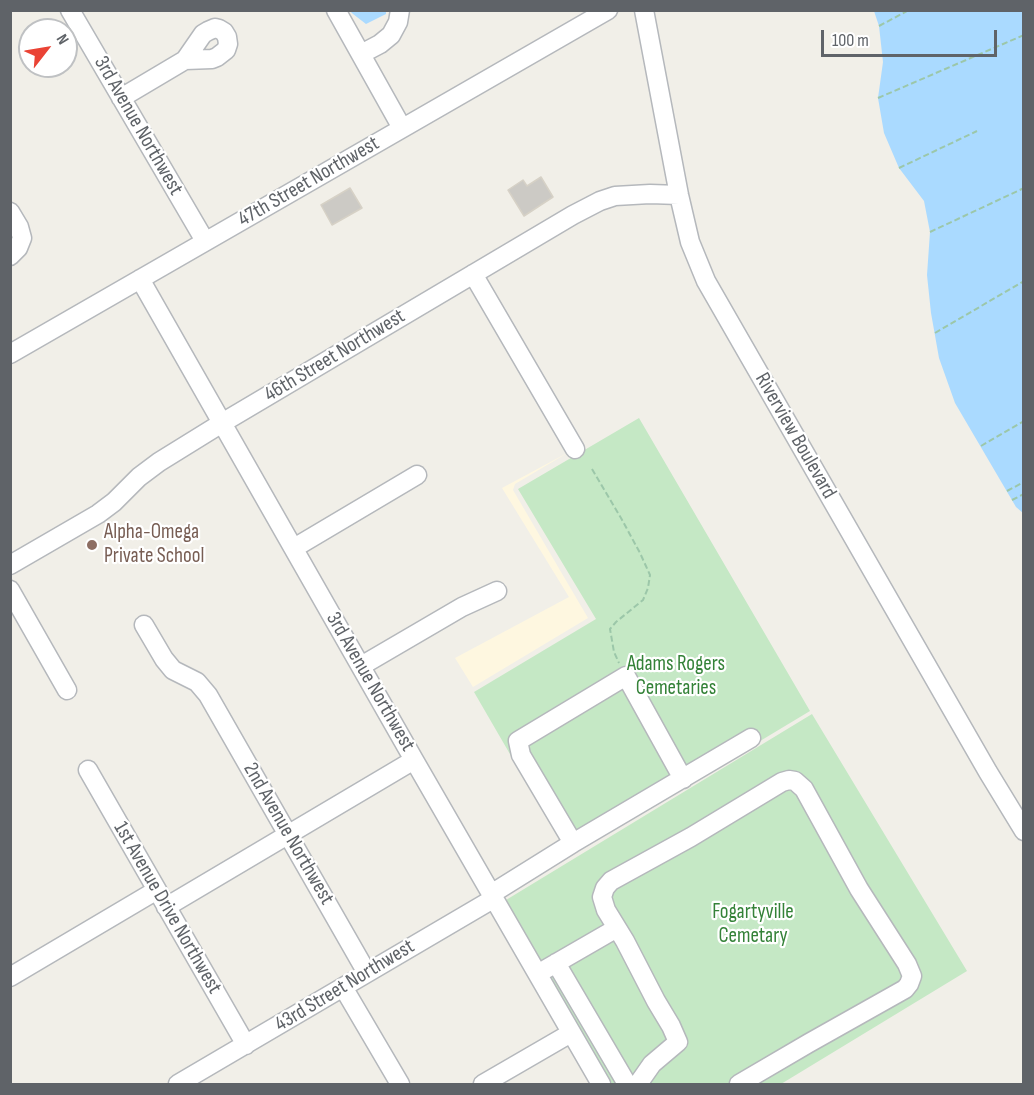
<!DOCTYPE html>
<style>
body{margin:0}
#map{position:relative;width:1034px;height:1095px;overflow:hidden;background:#f1efe8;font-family:"Sofia Sans Condensed",sans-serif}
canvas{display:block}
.frame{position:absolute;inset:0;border:12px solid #5f6368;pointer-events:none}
.north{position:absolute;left:18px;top:18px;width:60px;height:60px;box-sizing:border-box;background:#fff;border:2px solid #bfc1c3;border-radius:50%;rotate:59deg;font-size:16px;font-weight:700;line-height:24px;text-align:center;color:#5f6368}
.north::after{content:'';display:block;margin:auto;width:21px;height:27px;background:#ea4335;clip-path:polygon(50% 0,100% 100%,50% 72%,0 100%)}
.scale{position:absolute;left:821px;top:30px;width:176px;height:27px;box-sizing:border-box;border:3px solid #5f6368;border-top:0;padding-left:8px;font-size:18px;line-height:21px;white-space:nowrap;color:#5f6368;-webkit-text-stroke:4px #fff;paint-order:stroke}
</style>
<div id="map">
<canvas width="1034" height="1095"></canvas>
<div class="frame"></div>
<div class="north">N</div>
<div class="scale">100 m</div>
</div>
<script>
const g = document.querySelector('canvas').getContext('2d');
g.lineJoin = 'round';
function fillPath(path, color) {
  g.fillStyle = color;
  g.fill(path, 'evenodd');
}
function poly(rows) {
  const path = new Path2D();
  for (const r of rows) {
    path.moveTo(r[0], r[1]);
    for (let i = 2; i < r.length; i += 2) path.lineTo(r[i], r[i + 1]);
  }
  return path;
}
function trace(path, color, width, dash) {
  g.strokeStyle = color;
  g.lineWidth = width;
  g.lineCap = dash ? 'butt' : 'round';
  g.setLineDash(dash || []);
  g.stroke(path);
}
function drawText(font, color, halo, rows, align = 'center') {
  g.font = font + ' "Sofia Sans Condensed",sans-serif';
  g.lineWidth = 4.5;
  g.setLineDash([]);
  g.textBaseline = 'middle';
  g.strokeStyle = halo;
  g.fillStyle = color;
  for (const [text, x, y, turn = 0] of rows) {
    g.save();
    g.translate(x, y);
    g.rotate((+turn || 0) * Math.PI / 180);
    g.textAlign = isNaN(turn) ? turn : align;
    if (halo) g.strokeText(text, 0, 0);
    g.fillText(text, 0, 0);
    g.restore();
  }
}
const commercial = poly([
 [569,452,515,484,513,490,588,618,473,687,455,658,569,597,502,488]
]);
const green = poly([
 [639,418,810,711,569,856,474,692,596,619,518,489],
 [812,714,967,971,781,1084,612,1084,506,900]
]);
const water = poly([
 [350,11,386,11,386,14,366,24,353,14],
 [874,11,1023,11,1023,513,1016,507,955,403,939,358,931,313,927,275,930,232,924,201,899,168,884,133,878,98,883,62,879,26]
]);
const building = poly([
 [541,177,553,197,524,216,508,190,523,180,527,186,541,177],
 [350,188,362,208,332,225,321,205,350,188]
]);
const path = poly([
 [879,26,909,10],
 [878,98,1024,35],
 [899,168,977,131],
 [930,232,1024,188],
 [935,333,1024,281],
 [981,446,1024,421],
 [592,469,621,518,640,553,650,575,648,588,643,600,616,622,610,629,614,652,619,663],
 [1007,491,1024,482],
 [1012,500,1024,494]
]);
const minor = poly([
 [70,10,205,241],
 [336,10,402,128],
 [644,10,679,195,690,242,706,281,988,772,1024,831],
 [361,54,380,44,391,35,398,22,400,10],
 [121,98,185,60,212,59,217,57,226,50,228,44,227,37,224,32,219,29,215,28,208,31,203,34,185,60],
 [10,212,19,227,22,238,18,248,10,256],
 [473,274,575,449],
 [140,279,414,760,601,1084],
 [10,354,608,10],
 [294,548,417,475],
 [10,565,98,514,114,502,139,477,159,462,222,423,573,215,600,201,615,196,650,194,679,195],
 [10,590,67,690],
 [144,625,164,659,173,670,197,682,208,695,367,973],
 [361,666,462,607,497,591],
 [88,770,246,1045],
 [573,843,521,755,518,741,626,676,683,779],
 [493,899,496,891,573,843,751,738],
 [166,907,414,760],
 [556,963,627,1084],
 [546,969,617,928],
 [10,977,157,890],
 [343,987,400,1084],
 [178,1084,493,899],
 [483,1084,571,1033],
 [638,1084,652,1064,678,1042,671,1026,656,1001,625,941,606,910,602,897,605,888,611,881,691,837,782,782,789,780,795,781,804,789,859,889,907,964,912,976,909,984,905,989,809,1043,739,1084]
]);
const markers = [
 [92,545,6,"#8d6e63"]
];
const streetNames = [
 ["3rd Avenue Northwest",138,126,60],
 ["47th Street Northwest",309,182,-30],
 ["46th Street Northwest",335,356,-31],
 ["Riverview Boulevard",795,436,60],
 ["3rd Avenue Northwest",370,682,60],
 ["2nd Avenue Northwest",288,834,60],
 ["1st Avenue Drive Northwest",167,908,60],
 ["43rd Street Northwest",345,986,-31]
];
const educationNames = [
 ["Alpha-Omega",104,533],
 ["Private School",104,557]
];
const parkNames = [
 ["Adams Rogers",676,665],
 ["Cemetaries",676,689],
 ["Fogartyville",753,913],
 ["Cemetary",753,937]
];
fillPath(commercial, '#fef7e0');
fillPath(green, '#c5e8c5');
fillPath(water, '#aadaff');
fillPath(building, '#cccac5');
trace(building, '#d6d1c6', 1.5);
trace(minor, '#b5b8bc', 21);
trace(path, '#9cc7a9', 2, [6, 3]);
trace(minor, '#fff', 18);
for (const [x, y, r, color] of markers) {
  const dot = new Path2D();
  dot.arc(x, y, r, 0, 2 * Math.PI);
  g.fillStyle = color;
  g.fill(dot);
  trace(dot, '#fff', 2);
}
drawText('21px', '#5f6368', '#fff', streetNames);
drawText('21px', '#785e54', '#fff', educationNames, 'left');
drawText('21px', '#348238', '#fff', parkNames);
</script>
